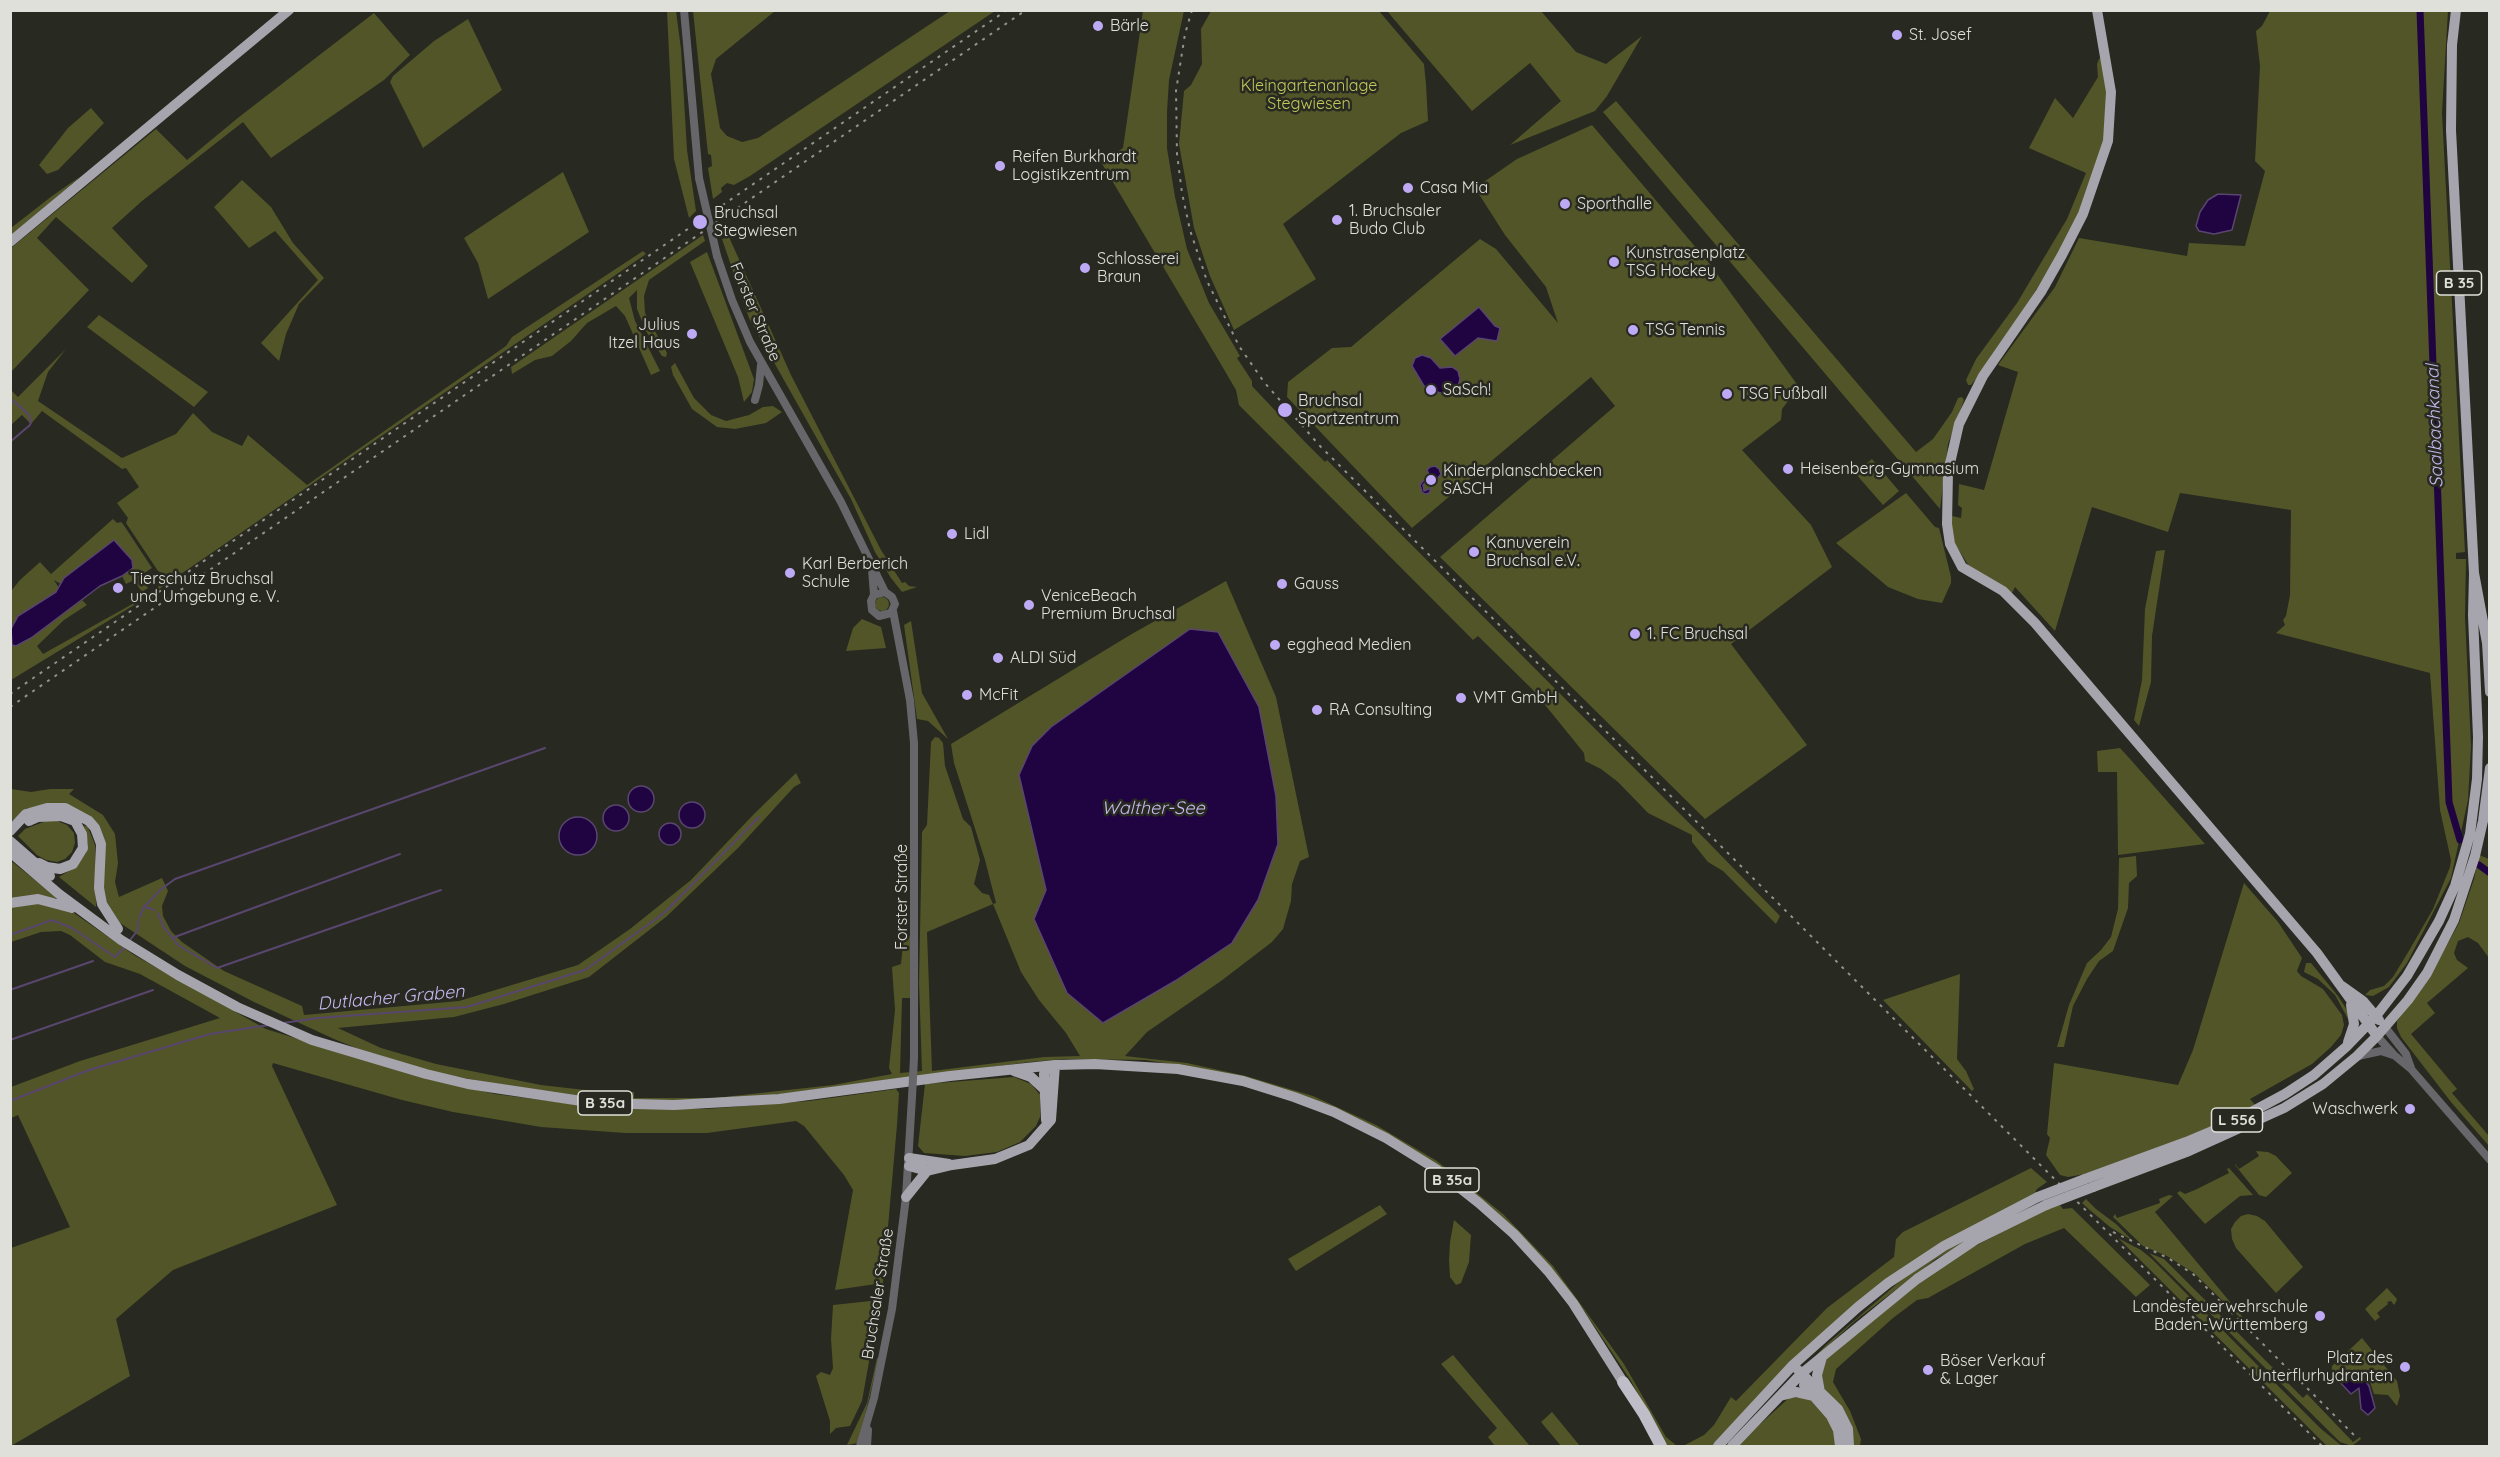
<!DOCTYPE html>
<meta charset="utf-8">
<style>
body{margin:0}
#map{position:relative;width:2500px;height:1457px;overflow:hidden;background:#282920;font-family:Quicksand,sans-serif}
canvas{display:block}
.frame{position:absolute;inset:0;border:12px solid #dfe0da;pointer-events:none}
</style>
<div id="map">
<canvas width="2500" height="1457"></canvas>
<div class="frame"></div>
</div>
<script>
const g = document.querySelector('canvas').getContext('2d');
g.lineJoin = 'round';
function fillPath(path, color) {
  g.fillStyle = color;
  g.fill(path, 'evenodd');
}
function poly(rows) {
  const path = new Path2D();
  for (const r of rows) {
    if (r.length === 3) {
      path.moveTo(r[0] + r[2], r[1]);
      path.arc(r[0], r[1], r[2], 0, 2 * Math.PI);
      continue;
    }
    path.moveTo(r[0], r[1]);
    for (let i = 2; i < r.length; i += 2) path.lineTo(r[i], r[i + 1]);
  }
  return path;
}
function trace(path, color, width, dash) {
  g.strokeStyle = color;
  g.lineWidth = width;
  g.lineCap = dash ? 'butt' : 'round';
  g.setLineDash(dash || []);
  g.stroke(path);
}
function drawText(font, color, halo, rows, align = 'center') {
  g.font = font + ' Quicksand,sans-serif';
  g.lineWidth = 5;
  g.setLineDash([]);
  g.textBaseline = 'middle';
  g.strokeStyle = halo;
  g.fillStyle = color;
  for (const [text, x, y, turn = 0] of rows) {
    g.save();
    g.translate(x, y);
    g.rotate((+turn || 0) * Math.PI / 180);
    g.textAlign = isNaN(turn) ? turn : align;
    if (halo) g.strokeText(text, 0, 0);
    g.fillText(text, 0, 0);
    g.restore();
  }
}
const green = poly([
 [667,11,676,11,681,49,687,150,696,211,689,218,674,159],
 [693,11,775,11,716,59,711,74,720,128,727,136,742,142,758,138,950,11,995,11,750,176,734,185,727,183,721,188,722,192,713,199,708,168,712,166,711,155,708,154],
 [1143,11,1184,11,1169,80,1167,112,1167,148,1175,197,1187,249,1209,303,1240,356,1237,358,1252,381,1252,386,1304,441,1325,462,1327,460,1708,842,1780,916,1776,924,1723,871,1708,862,1692,842,1692,835,1648,813,1618,782,1601,769,1585,761,1584,753,1533,690,1478,636,1473,640,1239,405,1236,390,1219,361,1101,162,1123,148],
 [1211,11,1379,11,1424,64,1426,84,1428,121,1401,133,1283,224,1316,279,1234,330,1210,276,1194,228,1179,144,1184,91,1191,85,1202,64,1201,29],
 [1387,11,1541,11,1576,52,1606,64,1642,36,1607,96,1595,111,1510,145,1561,101,1530,63,1472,111],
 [2270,11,2448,11,2442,113,2465,552,2456,553,2456,559,2466,559,2465,617,2471,746,2468,800,2451,878,2407,963,2389,987,2373,996,2365,995,2370,990,2384,986,2393,977,2410,949,2433,909,2450,867,2451,860,2440,810,2430,673,2276,633,2285,625,2283,620,2286,616,2290,595,2291,510,2180,493,2168,532,2092,507,2055,631,2015,587,2012,593,1969,566,1954,543,1952,529,1952,516,1961,518,1962,508,1958,505,1959,484,1984,490,2018,372,1998,365,2055,287,2079,238,2187,256,2189,243,2245,246,2265,171,2255,161,2260,66,2256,31,2262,26],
 [374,13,410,55,384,80,271,158,243,122,142,201,112,228,148,266,132,283,56,217,37,238,89,290,11,372,11,248,156,129,187,160,239,117],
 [468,19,502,90,423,148,390,82,393,76,434,41],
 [2105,56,2110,129,2083,214,1993,360,1971,385,1968,385,1966,380,1976,359,2017,303,2067,219,2086,173,2029,148,2055,98,2073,118,2098,77,2097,64,2099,59],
 [1616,101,1916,452,1933,439,1952,412,1958,398,1962,397,1964,400,1948,444,1940,509,1603,112],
 [91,108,104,123,58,170,47,174,39,165,68,128],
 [1592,125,1709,263,1799,387,1782,409,1781,420,1742,450,1811,525,1832,567,1731,644,1807,745,1705,819,1440,557,1615,406,1591,377,1412,528,1287,397,1288,382,1332,348,1351,347,1480,239,1496,249,1558,323,1546,287,1505,235,1475,188,1517,159],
 [563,172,589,232,488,299,478,263,464,238],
 [81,176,11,237,11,228,52,196],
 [242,180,271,207,293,243,324,278,299,304,286,334,279,361,261,343,318,280,275,231,249,248,214,207],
 [703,235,705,241,649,280,644,296,645,313,667,353,666,357,662,356,646,331,637,309,637,290,629,298,635,321,660,371,651,375,625,316,616,306,587,323,571,341,552,356,535,360,512,374,511,367],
 [729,237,791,375,881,550,902,583,905,582,909,586,917,587,902,592,891,578,875,552,851,499,749,318,722,239],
 [643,251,646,254,149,596,11,680,10,642,12,645,31,638,82,600,87,605,64,620,37,646,43,654,143,598,171,577,158,571,126,523,128,518,117,503,139,487,126,468,122,469,42,411,31,424,22,415,11,425,11,390,18,397,66,349,48,372,38,401,122,458,176,434,193,413,212,432,242,446,248,435,307,485,506,346,512,337],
 [707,252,754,379,752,392,744,402,738,377,690,262],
 [99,315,208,392,194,407,87,327],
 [675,363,694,398,711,415,726,421,749,415,763,407,773,406,782,412,766,423,735,429,717,427,692,409,673,375,671,367],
 [1872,459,1899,491,1883,505,1855,473],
 [1906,493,1935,527,1939,528,1951,577,1951,583,1942,603,1918,599,1888,587,1836,543],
 [113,519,117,523,121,522,123,524,152,568,141,575,148,588,142,592,134,580,126,584,122,576,133,568,114,540,64,578,61,584,54,580,59,588,56,592,18,616,11,629,11,591,20,580,40,562,51,574],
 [2165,550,2152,636,2151,682,2139,726,2134,720,2142,680,2145,609,2156,551],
 [1226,581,1276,697,1309,857,1300,861,1292,884,1291,901,1283,929,1272,942,1221,981,1147,1032,1125,1056,1187,1063,1246,1076,1313,1096,1376,1125,1437,1161,1503,1214,1553,1266,1624,1364,1666,1437,1677,1446,1666,1446,1631,1381,1585,1312,1522,1237,1359,1119,1170,1064,1145,1060,1064,1059,1030,1062,742,1099,634,1101,536,1092,424,1070,373,1055,334,1039,254,1002,185,966,120,923,104,898,93,819,27,808,11,822,11,789,31,792,50,789,74,789,69,794,103,815,115,834,118,863,115,882,119,897,162,878,168,891,162,906,163,916,171,931,182,942,224,971,302,1006,304,1015,459,1001,578,965,630,929,691,880,754,814,796,773,801,783,794,787,738,848,666,917,589,977,504,1004,454,1017,338,1028,381,1048,436,1064,541,1085,594,1091,634,1092,634,1098,715,1098,833,1085,892,1074,889,1068,895,1010,892,967,901,964,904,935,911,936,910,998,902,998,900,1073,922,1071,919,983,922,832,927,825,931,742,935,737,939,738,943,743,945,766,963,819,971,827,980,860,974,884,982,893,989,895,993,904,996,903,985,860,954,763,951,744,1130,635],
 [1190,629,1232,943,1175,981,1102,1023,1034,919,1046,890,1032,746,1051,727],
 [993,904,1021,972,1039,1000,1066,1033,1080,1056,1044,1057,932,1071,927,932],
 [882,604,7],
 [862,619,881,627,886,648,846,651,853,628],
 [911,621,922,693,948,739,928,721,917,719,904,625],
 [2120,748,2130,759,2205,844,2118,855,2117,772,2098,772,2097,751],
 [46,821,57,821,67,825,74,833,75,843,72,852,65,859,57,862,46,860,37,855,18,836,25,829],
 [87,825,95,845,96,907,59,877,77,866,86,853,88,844,84,826],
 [2479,855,2489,859,2489,958,2478,943,2468,937,2458,941,2454,953,2457,960,2468,968,2427,1003,2435,1013,2411,1034,2457,1089,2452,1093,2489,1136,2489,1146,2451,1102,2401,1037,2397,1028,2397,1021,2431,974,2459,923,2474,879],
 [2136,856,2137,876,2129,883,2128,908,2113,951,2099,961,2087,979,2073,1006,2064,1047,2057,1047,2069,1005,2087,963,2101,950,2111,937,2118,909,2119,858],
 [10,860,56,897,55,898,11,899],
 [2244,883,2278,922,2302,958,2297,971,2301,976,2323,989,2342,1015,2344,1025,2341,1035,2331,1047,2312,1064,2250,1099,2256,1106,2183,1139,2091,1173,2068,1177,2060,1175,2046,1155,2050,1138,2047,1134,2054,1063,2178,1085,2193,1050],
 [32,902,64,909,74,913,134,955,266,1029,427,1079,495,1094,596,1107,706,1109,809,1101,896,1089,899,1093,897,1125,883,1283,835,1290,853,1190,844,1175,804,1126,796,1121,707,1133,625,1133,541,1127,453,1112,402,1100,273,1063,272,1066,337,1205,173,1270,116,1319,130,1376,11,1446,11,1248,70,1227,18,1115,11,1118,11,1087,80,1061,220,1018,140,974,105,962,70,935,61,931,41,932,11,942,11,906],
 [2306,963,2311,963,2338,996,2349,1013,2348,1019,2335,995,2318,979,2304,972],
 [1960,974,1957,1059,1966,1071,1974,1089,1972,1091,1883,1000],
 [1014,1077,1031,1084,1040,1095,1040,1117,1036,1126,1020,1142,997,1152,965,1156,924,1153,918,1146,925,1084],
 [2256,1151,2268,1152,2276,1156,2292,1173,2266,1197,2259,1195,2235,1165,2235,1164,2239,1169,2259,1156],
 [2031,1168,2047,1182,2037,1189,2032,1197,1881,1284,1713,1446,1683,1446,1704,1435,1714,1425,1731,1397,1736,1401,1827,1308,1894,1257,1896,1239,1903,1232],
 [2229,1168,2253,1195,2240,1196,2205,1224,2177,1193,2180,1191,2185,1194,2197,1189,2229,1173,2227,1169],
 [2169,1195,2173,1196,2155,1212,2256,1333,2194,1273,2167,1256,2143,1246,2113,1217,2115,1214,2117,1218,2160,1203,2159,1199],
 [2086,1199,2096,1209,2116,1224,2133,1241,2110,1227,2091,1211,2082,1203],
 [2041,1201,1936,1259,1855,1321,1806,1366,1827,1344,1906,1276,1952,1247],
 [1380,1205,1387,1214,1296,1271,1288,1259],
 [2060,1205,2063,1209,2072,1208,2150,1285,2136,1297,2064,1228,2025,1244,1928,1298,1917,1300,1893,1318,1836,1369,1833,1382,1850,1411,1861,1439,1860,1446,1853,1446,1832,1398,1824,1388,1821,1370,1827,1358,1876,1315,1956,1256,2046,1209],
 [2248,1214,2257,1216,2265,1221,2303,1267,2276,1293,2236,1248,2232,1239,2231,1229,2235,1222,2241,1216],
 [1454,1220,1471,1235,1469,1262,1461,1283,1456,1285,1450,1277,1449,1261,1450,1242],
 [2118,1238,2141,1250,2152,1259,2320,1428,2342,1446,2327,1446],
 [2149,1253,2164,1259,2303,1398,2307,1394,2353,1442,2360,1437,2361,1439,2352,1446,2340,1442],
 [2387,1288,2397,1299,2396,1302,2394,1305,2391,1301,2387,1302,2388,1304,2377,1313,2380,1317,2375,1321,2365,1309],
 [880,1300,862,1401,850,1426,836,1428,830,1434,830,1421,816,1376,821,1372,830,1375,833,1368,831,1339,833,1305],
 [2362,1338,2397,1381,2400,1396,2397,1406,2388,1395,2374,1394,2369,1379,2360,1371,2347,1371,2341,1377,2338,1373,2333,1377,2331,1375,2332,1366],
 [1453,1355,1530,1446,1495,1446,1488,1437,1497,1428,1441,1364],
 [877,1358,879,1358,858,1443,847,1445,867,1403],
 [1790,1397,1809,1398,1834,1427,1837,1446,1736,1446],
 [1552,1412,1580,1446,1561,1446,1541,1422]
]);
const water = poly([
 [2218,194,2241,195,2232,230,2214,234,2199,231,2196,226,2200,212,2208,200,2218,194],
 [1479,307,1495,326,1500,328,1497,341,1478,338,1455,356,1440,339,1479,307],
 [1422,355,1431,358,1440,368,1452,367,1458,371,1460,379,1458,387,1452,391,1440,393,1424,386,1412,366,1415,358,1422,355],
 [1435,466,1439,469,1441,474,1437,479,1426,482,1423,485,1424,491,1431,488,1429,493,1425,494,1422,492,1420,485,1423,481,1431,479,1427,470,1430,467,1435,466],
 [114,540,132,560,133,568,122,576,100,586,31,638,16,646,12,645,11,629,18,616,56,592,64,578,114,540],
 [1190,629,1218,632,1259,707,1276,796,1278,844,1258,900,1232,943,1175,981,1103,1023,1067,993,1034,919,1046,890,1019,775,1032,746,1051,727,1190,629],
 [641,799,13],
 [692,815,13],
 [616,818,13],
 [578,836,19],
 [670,834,11],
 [2351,1376,2364,1379,2369,1386,2375,1408,2368,1415,2361,1409,2359,1388,2351,1394,2337,1379,2342,1382,2351,1376]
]);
const stream = poly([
 [10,398,29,415,31,421,30,425,10,442],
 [145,907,154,910],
 [158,913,163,926,178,945,217,968,441,890],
 [139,918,144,907,160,890,175,879,545,748],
 [10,935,52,920,72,928,115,957,125,947],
 [172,938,400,854],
 [130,940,138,930,138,921],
 [10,990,93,961],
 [283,1023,318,1018,467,1007,585,970,663,914,759,817],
 [10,1040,153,990],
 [10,1101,89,1070,210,1034,269,1025]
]);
const canal = poly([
 [2420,10,2449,802,2460,840],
 [2479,865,2490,873]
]);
const minor = poly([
 [684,10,699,178],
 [717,256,732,300,750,342,841,502,885,592],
 [755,400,759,385,761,365],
 [872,569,874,595,871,601,872,610,879,616,891,613,895,604,892,597,885,592,874,595],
 [893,611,910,700,914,743,914,1058],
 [2385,1027,2406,1054,2411,1068],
 [2377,1036,2394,1055,2411,1069,2490,1160],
 [2358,1056,2381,1051,2393,1055],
 [860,1446,874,1398,892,1309,906,1197,912,1097],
 [867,1446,868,1430]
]);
const major = poly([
 [2097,10,2111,92,2108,141,2083,214,2062,255,2041,292,1983,376,1959,424,1948,472,1947,524,1950,544,1962,567,2003,591,2035,623,2317,953,2377,1036],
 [2456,10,2452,45,2451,130,2474,573,2487,643,2490,692],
 [10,242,289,10],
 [29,821,38,817,61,816,75,821,82,834,83,848,73,864,60,869,47,867,39,863],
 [10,831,26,814,47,808,65,808,89,821,95,828,101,844,99,888,102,904,118,929],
 [10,841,50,876],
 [10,852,59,894,121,940,178,975,237,1007,312,1040,426,1074,468,1084,595,1103,674,1105,779,1099,950,1076,1055,1065,1095,1064,1178,1069,1243,1081,1294,1097,1334,1112,1386,1138,1436,1169,1479,1203,1514,1234,1548,1271,1573,1303,1623,1382],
 [10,903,38,899,72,908],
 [2342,986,2363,1001,2379,1020],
 [2348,1042,2354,1024,2351,1005],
 [1014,1071,1031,1077,1045,1090],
 [1046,1120,1044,1074,1047,1066],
 [909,1158,949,1164],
 [909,1166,927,1171,952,1165,995,1159,1029,1145,1051,1120,1055,1065],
 [2085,1179,2186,1142,2231,1123,2285,1094,2314,1075,2346,1047,2376,1016,2407,976,2439,921,2455,886,2470,834,2477,779,2478,737,2473,615,2474,573],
 [2093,1187,2189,1151,2284,1108,2323,1084,2357,1056,2377,1036,2408,1000,2427,973,2454,920,2475,856,2483,821,2490,768],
 [906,1197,927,1171],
 [1798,1370,1838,1409,1848,1429,1849,1446],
 [1804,1385,1831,1416,1838,1430,1840,1446],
 [1820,1392,1817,1375,1822,1357],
 [1780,1396,1796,1392,1814,1396],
 [1718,1446,1793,1365,1858,1307,1888,1283,1944,1246,2038,1197],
 [1732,1446,1801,1374,1917,1279,1975,1240,2046,1205]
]);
const highway = poly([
 [1623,1382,1644,1414,1661,1446]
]);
const rail = poly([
 [1192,10,1185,34,1176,91,1177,154,1182,193,1190,230,1207,281,1239,346,1264,382,1320,446,2322,1446],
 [10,694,1007,10],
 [10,707,1026,10],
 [2113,1232,2168,1258,2193,1274,2356,1437]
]);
const minorBridge = poly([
 [699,178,717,256],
 [912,1097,914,1058]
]);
const majorBridge = poly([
 [2038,1197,2085,1179],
 [2046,1205,2093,1187]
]);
const markers = [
 [1098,26,6,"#bea9f5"],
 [1897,35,6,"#bea9f5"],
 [1000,166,6,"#bea9f5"],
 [1408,188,6,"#bea9f5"],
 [1565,204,6,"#bea9f5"],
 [1337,220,6,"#bea9f5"],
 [700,222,8,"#bea9f5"],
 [1614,262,6,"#bea9f5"],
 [1085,268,6,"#bea9f5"],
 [1633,330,6,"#bea9f5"],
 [692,334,6,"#bea9f5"],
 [1431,390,6,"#bea9f5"],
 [1727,394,6,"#bea9f5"],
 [1285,410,8,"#bea9f5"],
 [1788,469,6,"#bea9f5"],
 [1431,480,6,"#bea9f5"],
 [952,534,6,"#bea9f5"],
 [1474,552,6,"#bea9f5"],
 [790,573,6,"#bea9f5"],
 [1282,584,6,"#bea9f5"],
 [118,588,6,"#bea9f5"],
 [1029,605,6,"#bea9f5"],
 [1635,634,6,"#bea9f5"],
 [1275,645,6,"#bea9f5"],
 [998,658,6,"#bea9f5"],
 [967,695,6,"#bea9f5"],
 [1461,698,6,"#bea9f5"],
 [1317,710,6,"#bea9f5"],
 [2410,1109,6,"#bea9f5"],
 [2320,1316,6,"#bea9f5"],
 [2405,1367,6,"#bea9f5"],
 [1928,1370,6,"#bea9f5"]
];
const shields = [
 [2459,283,45],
 [605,1103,54],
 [2237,1120,51],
 [1452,1180,54]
];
const shieldNames = [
 ["B 35",2459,283],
 ["B 35a",605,1103],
 ["L 556",2237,1120],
 ["B 35a",1452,1180]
];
const poiNames = [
 ["Bärle",1110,26],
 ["St. Josef",1909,35],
 ["Reifen Burkhardt",1012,157],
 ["Logistikzentrum",1012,175],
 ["Casa Mia",1420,188],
 ["Sporthalle",1577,204],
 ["1. Bruchsaler",1349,211],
 ["Budo Club",1349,229],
 ["Bruchsal",714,213],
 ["Stegwiesen",714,231],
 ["Kunstrasenplatz",1626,253],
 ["TSG Hockey",1626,271],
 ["Schlosserei",1097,259],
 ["Braun",1097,277],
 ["Julius",680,325,"right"],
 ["Itzel Haus",680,343,"right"],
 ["TSG Tennis",1645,330],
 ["SaSch!",1443,390],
 ["TSG Fußball",1739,394],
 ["Bruchsal",1298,401],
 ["Sportzentrum",1298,419],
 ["Heisenberg-Gymnasium",1800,469],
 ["Kinderplanschbecken",1443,471],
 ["SASCH",1443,489],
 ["Lidl",964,534],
 ["Kanuverein",1486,543],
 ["Bruchsal e.V.",1486,561],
 ["Karl Berberich",802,564],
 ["Schule",802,582],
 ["Tierschutz Bruchsal",130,579],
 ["und Umgebung e. V.",130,597],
 ["Gauss",1294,584],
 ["VeniceBeach",1041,596],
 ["Premium Bruchsal",1041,614],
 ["1. FC Bruchsal",1647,634],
 ["egghead Medien",1287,645],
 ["ALDI Süd",1010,658],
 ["McFit",979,695],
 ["VMT GmbH",1473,698],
 ["RA Consulting",1329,710],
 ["Waschwerk",2398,1109,"right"],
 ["Landesfeuerwehrschule",2308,1307,"right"],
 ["Baden-Württemberg",2308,1325,"right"],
 ["Platz des",2393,1358,"right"],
 ["Unterflurhydranten",2393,1376,"right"],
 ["Böser Verkauf",1940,1361],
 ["& Lager",1940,1379]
];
const parkNames = [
 ["Kleingartenanlage",1309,86],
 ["Stegwiesen",1309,104]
];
const streetNames = [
 ["Forster Straße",755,312,67],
 ["Forster Straße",902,897,-90],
 ["Bruchsaler Straße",878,1294,-81]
];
const waterNames = [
 ["Saalbachkanal",2435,426,-92],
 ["Walther-See",1153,809],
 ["Dutlacher Graben",391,998,-5]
];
fillPath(green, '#525527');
fillPath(water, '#1f0441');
trace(water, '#59466f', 1.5);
trace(stream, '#59466f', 2);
trace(canal, '#1f0441', 7);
trace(minor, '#67666a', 8);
trace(major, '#a6a4ad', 10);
trace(highway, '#bfbdc8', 12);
trace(rail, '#92938c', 2, [3, 6]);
trace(minorBridge, '#67666a', 8);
trace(majorBridge, '#a6a4ad', 10);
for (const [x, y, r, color] of markers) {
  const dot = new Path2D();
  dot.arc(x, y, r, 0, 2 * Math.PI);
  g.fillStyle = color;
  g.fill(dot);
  trace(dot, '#282920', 2);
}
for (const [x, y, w] of shields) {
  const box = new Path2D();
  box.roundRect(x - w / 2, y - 12, w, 24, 4.5);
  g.fillStyle = '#282920';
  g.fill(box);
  trace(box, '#dfe0da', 1.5);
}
drawText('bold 15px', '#dfe0da', null, shieldNames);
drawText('16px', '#dfe0da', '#282920', poiNames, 'left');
drawText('16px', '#c3ca5a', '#282920', parkNames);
drawText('16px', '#dfe0da', '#282920', streetNames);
drawText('italic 18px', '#c6b8f1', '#282920', waterNames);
</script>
